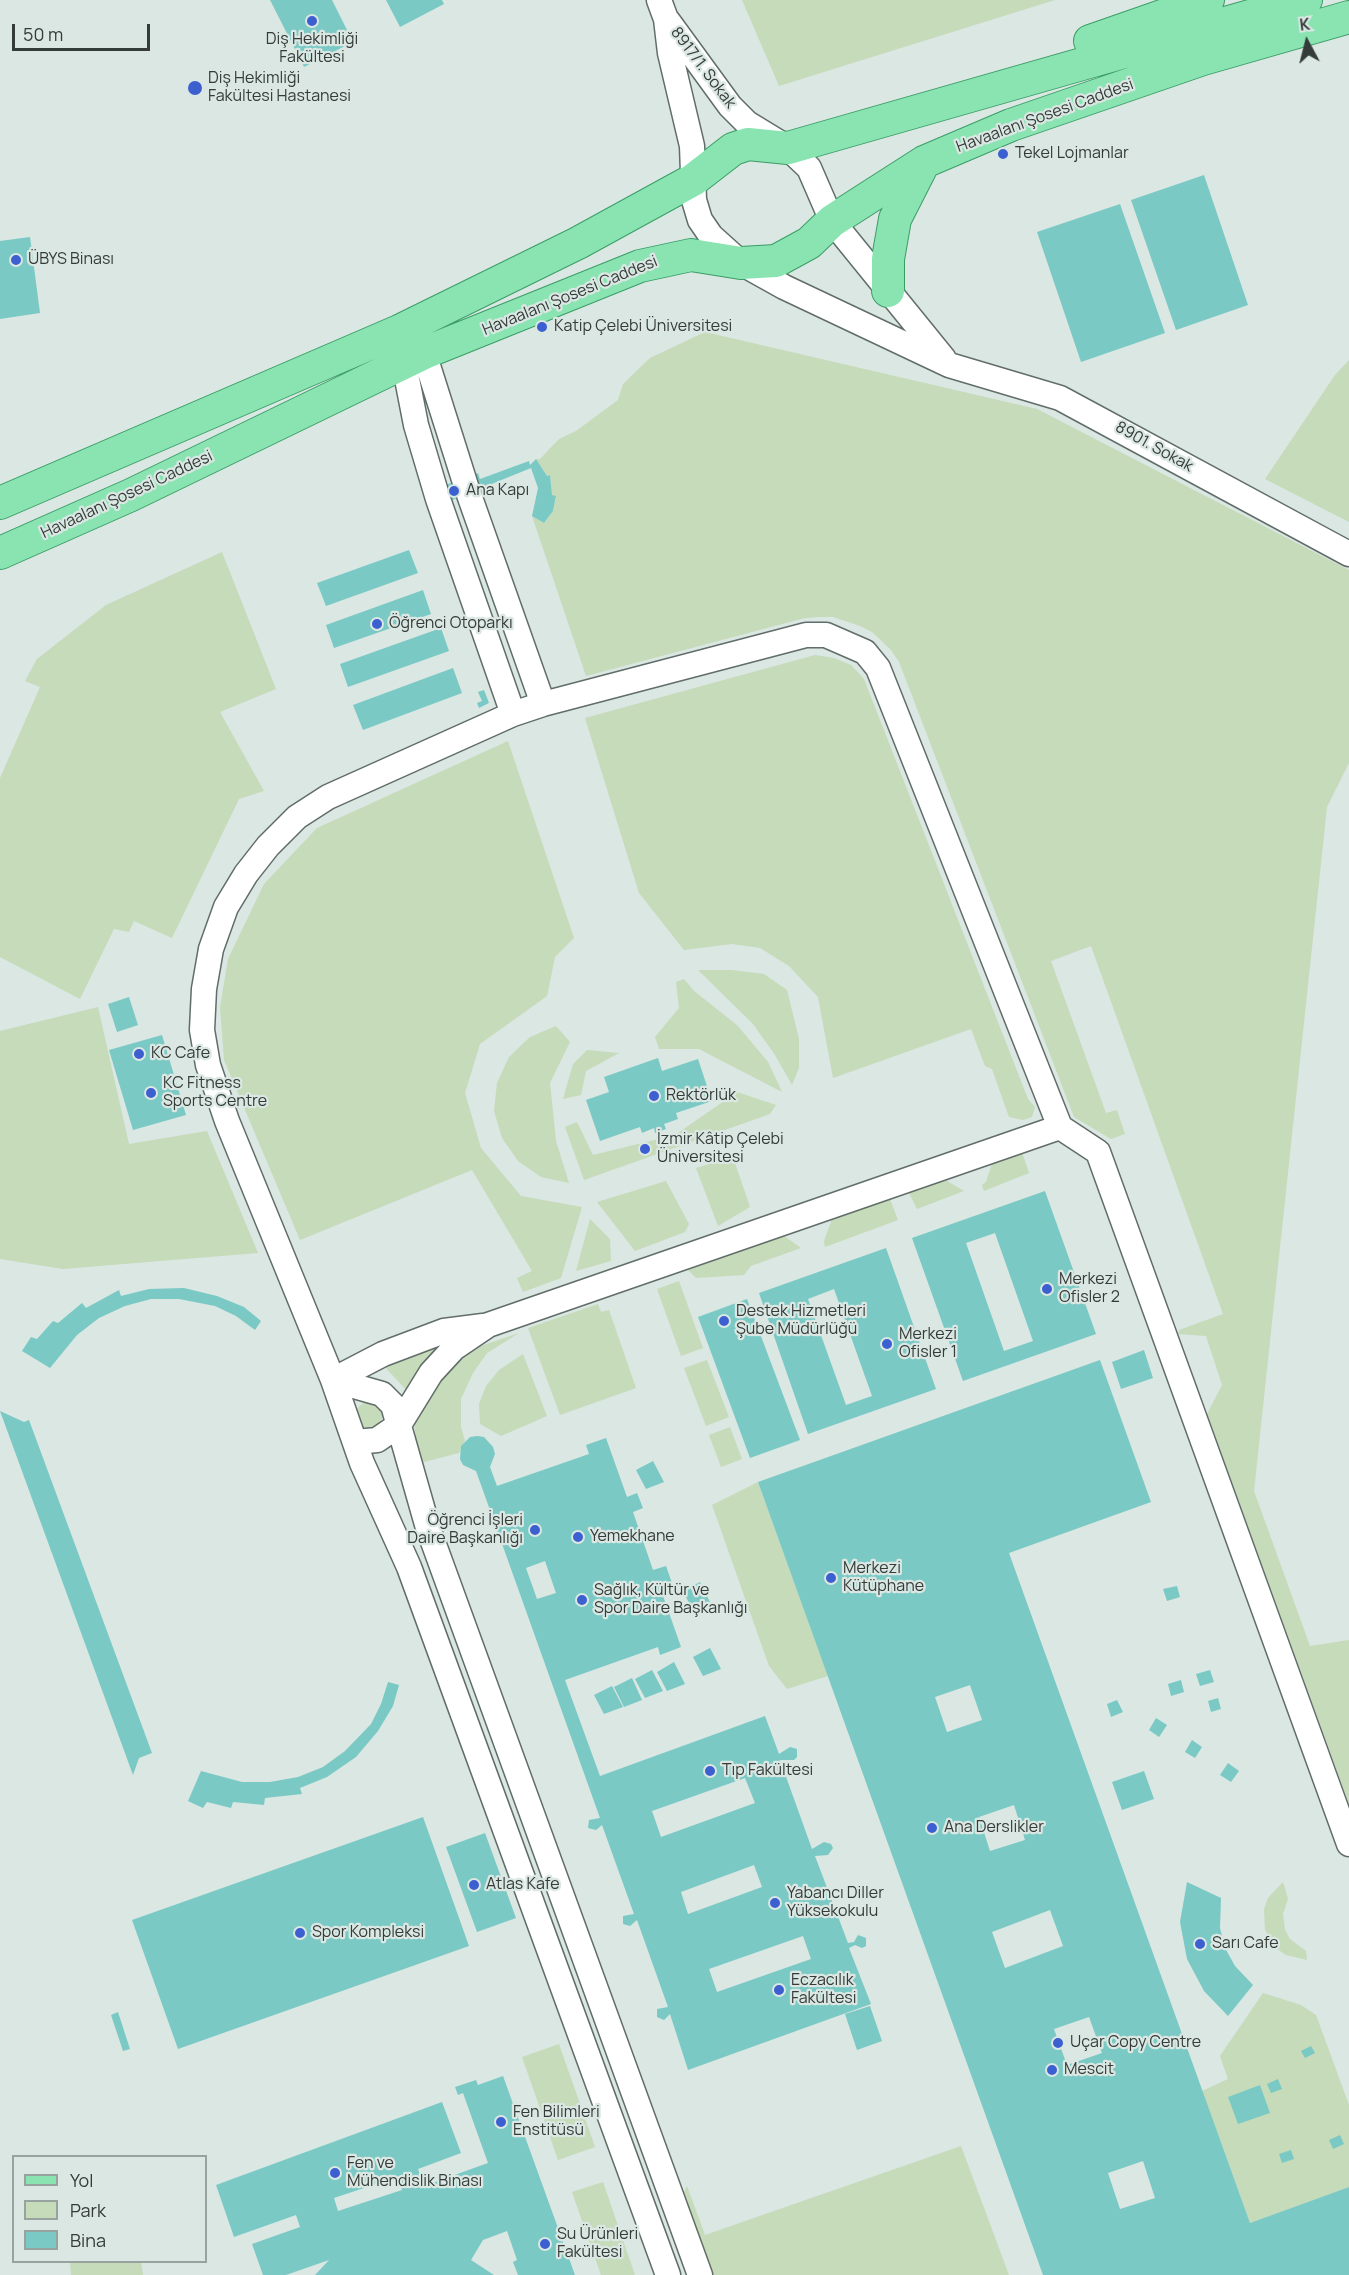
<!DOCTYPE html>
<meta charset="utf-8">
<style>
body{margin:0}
#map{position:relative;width:1349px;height:2275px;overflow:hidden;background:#dae7e2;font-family:Manrope,sans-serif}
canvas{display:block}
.legend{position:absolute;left:12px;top:2155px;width:195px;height:108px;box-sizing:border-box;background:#dae7e2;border:2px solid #98a29e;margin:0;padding:8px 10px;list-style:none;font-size:18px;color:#353b39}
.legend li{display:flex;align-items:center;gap:12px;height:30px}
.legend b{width:30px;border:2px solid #98a29e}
.north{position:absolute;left:1277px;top:12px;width:60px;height:60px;-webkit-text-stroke:4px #dae7e2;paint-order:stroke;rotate:353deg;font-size:16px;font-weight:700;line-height:24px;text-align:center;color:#353b39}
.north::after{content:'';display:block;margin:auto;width:21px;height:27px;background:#353b39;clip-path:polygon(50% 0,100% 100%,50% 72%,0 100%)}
.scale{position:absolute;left:12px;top:24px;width:138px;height:27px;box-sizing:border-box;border:3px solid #353b39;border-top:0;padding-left:8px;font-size:18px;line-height:21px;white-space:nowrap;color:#353b39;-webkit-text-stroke:4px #dae7e2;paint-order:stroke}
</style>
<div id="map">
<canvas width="1349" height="2275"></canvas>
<ul class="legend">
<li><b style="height:8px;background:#8ae4b2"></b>Yol</li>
<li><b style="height:16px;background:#c5dbba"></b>Park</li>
<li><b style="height:16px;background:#7ac9c5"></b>Bina</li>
</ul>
<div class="north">K</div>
<div class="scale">50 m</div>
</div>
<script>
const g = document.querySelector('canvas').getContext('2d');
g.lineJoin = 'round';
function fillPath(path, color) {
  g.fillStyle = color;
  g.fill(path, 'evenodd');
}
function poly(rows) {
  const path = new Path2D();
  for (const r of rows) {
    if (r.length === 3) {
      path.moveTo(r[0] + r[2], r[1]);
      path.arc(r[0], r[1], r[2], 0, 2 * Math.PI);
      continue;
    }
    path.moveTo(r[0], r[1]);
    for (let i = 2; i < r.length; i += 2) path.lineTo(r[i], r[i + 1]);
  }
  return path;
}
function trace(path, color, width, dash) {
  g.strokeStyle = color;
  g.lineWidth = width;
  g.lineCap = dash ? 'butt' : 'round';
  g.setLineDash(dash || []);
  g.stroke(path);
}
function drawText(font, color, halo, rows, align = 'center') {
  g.font = font + ' Manrope,sans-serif';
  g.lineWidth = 4.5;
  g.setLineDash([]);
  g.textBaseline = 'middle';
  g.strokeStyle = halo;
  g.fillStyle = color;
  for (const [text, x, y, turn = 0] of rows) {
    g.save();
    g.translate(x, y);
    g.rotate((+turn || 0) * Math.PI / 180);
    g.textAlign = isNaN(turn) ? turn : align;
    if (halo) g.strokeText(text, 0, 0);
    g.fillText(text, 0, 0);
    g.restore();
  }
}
const green = poly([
 [742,0,1055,0,779,86],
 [705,332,1037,409,1349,570,1349,763,1327,807,1254,1491,1310,1646,1349,1640,1349,1804,1207,1414,1222,1385,1206,1336,1178,1334,1179,1330,1223,1314,1091,946,1051,961,1106,1113,1117,1110,1125,1134,1111,1139,1074,1117,899,662,891,650,872,632,860,626,833,617,819,617,805,618,586,676,532,516,544,523,553,511,556,497,552,495,550,475,547,476,536,459,540,459,559,439,576,431,618,400,623,384,650,358],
 [1349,360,1349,522,1265,479,1335,375],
 [222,552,276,689,220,712,264,791,239,799,172,938,134,921,129,932,114,929,80,999,0,957,0,778,40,687,25,681,37,659,106,605],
 [815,655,834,658,851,665,864,679,1028,1099,1035,1107,1032,1117,1023,1120,1009,1117,992,1069,985,1066,971,1029,833,1078,818,997,789,966,760,948,732,944,684,950,639,893,585,718],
 [508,741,574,938,555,957,547,996,480,1044,465,1093,481,1148,521,1196,582,1207,561,1278,523,1292,517,1278,532,1271,472,1170,300,1240,224,1060,220,1007,228,959,264,884,317,828],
 [698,970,732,970,764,974,787,990,799,1039,799,1068,792,1085,775,1055,753,1024],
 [684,979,694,991,737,1025,768,1062,782,1092,699,1049,659,1049,655,1037,679,1008,676,982],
 [98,1007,129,1144,207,1131,258,1253,63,1269,0,1259,0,1031],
 [556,1026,570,1042,550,1083,556,1141,569,1183,541,1177,518,1161,502,1138,494,1111,497,1083,509,1057,530,1037],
 [587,1050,619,1053,586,1071,581,1095,563,1099,573,1064],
 [737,1092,776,1105,770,1114,584,1180,565,1127,577,1122,593,1155,675,1135],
 [1021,1149,1029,1173,984,1191,982,1185,986,1182,993,1160],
 [733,1157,750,1207,718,1226,696,1168],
 [942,1178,964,1191,917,1209,908,1191],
 [666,1181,689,1224,685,1232,635,1251,597,1202],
 [890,1199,898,1220,825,1247,824,1241,832,1219],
 [590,1219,610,1239,611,1261,576,1271],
 [784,1236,801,1248,751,1266,744,1275,696,1278,688,1270],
 [679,1281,703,1348,681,1356,657,1289],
 [598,1304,601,1312,609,1310,636,1388,560,1415,528,1328],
 [519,1333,487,1353,473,1373,461,1399,461,1427,465,1441,459,1453,420,1463,414,1425,426,1398,455,1363,478,1347],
 [457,1334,411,1395,381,1363],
 [523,1354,547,1416,501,1436,480,1424,479,1404,486,1386,499,1370],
 [707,1360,729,1417,706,1426,684,1368],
 [369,1415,13],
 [730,1427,742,1459,721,1467,709,1435],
 [758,1482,828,1676,787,1689,769,1666,712,1505],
 [1283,1882,1288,1899,1283,1914,1285,1930,1290,1939,1306,1951,1307,1960,1286,1955,1277,1949,1265,1930,1264,1909,1268,1898],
 [1263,1993,1301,2005,1316,2015,1349,2105,1349,2187,1250,2223,1202,2091,1228,2079,1220,2056],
 [559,2044,595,2147,558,2160,522,2057],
 [961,2146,1009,2275,712,2275,683,2194,687,2186,705,2235],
 [603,2182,635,2275,601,2275,572,2192],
 [70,2262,141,2262,143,2275,71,2275]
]);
const building = poly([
 [270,0,332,0,353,42,304,67],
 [386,0,442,0,444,4,400,27],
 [1204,175,1248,305,1176,330,1131,200],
 [1120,204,1165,333,1081,362,1037,232],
 [30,237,40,313,0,319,0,241],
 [536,459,547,476,550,475,552,495,556,496,553,511,544,523,532,516,538,488,531,468,430,509,424,493,478,473,480,479,529,461,530,465],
 [409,550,418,573,326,606,317,583],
 [423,590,431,614,334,648,326,625],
 [441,628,449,651,348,687,340,664],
 [453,668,462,693,363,730,353,705],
 [484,690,489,703,479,708,477,703,482,701,478,692],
 [129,997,138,1025,117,1032,108,1004],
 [162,1035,186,1115,133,1130,109,1050],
 [658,1058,662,1071,698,1059,712,1101,676,1113,678,1119,664,1124,666,1129,655,1133,654,1128,642,1133,640,1127,600,1141,586,1100,609,1092,604,1077],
 [1045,1191,1096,1334,963,1381,912,1238],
 [995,1233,1033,1341,1004,1351,966,1243],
 [886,1248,936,1389,808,1434,759,1293],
 [834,1289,872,1396,846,1405,808,1299],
 [184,1288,217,1296,244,1307,261,1321,255,1330,236,1316,215,1306,179,1299,151,1299,125,1306,99,1318,77,1335,50,1368,22,1351,31,1337,37,1339,53,1321,58,1323,82,1303,86,1308,119,1290,121,1296,149,1289],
 [747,1299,800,1440,750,1458,698,1317],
 [1144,1350,1153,1378,1121,1389,1112,1362],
 [1100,1360,1151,1502,1009,1553,1250,2223,1349,2187,1349,2275,1043,2275,758,1482],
 [970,1685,982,1720,947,1732,935,1697],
 [1014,1805,1025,1840,990,1851,979,1817],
 [1050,1910,1063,1946,1005,1968,992,1932],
 [1089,2017,1102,2053,1067,2065,1054,2029],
 [1143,2161,1155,2198,1120,2209,1108,2173],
 [0,1411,24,1422,29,1420,152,1753,139,1758,133,1775],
 [477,1436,484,1437,493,1447,495,1454,490,1467,497,1486,589,1454,586,1445,606,1438,627,1497,637,1493,643,1508,633,1512,653,1570,666,1566,673,1586,661,1590,681,1647,660,1655,658,1647,565,1680,600,1776,765,1716,779,1754,790,1747,797,1749,797,1757,794,1760,780,1760,812,1849,824,1842,831,1844,833,1848,828,1855,815,1856,848,1943,854,1942,858,1935,866,1938,866,1946,862,1948,855,1945,849,1948,871,2004,688,2070,670,2014,664,2020,657,2017,657,2009,668,2007,637,1920,630,1926,623,1924,623,1916,634,1914,602,1825,596,1830,588,1828,589,1820,600,1818,476,1471,463,1465,460,1459,461,1446,470,1437],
 [545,1561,556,1593,537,1599,526,1568],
 [745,1778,755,1803,661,1837,652,1811],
 [754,1865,762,1887,688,1914,681,1892],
 [803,1936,811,1959,717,1992,709,1969],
 [653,1461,664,1482,646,1489,636,1470],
 [700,1582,711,1604,693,1611,683,1591],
 [1177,1586,1180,1597,1167,1601,1163,1589],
 [710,1648,721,1669,703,1676,693,1657],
 [674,1662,685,1684,667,1691,657,1672],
 [652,1670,663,1691,645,1698,635,1679],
 [1210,1670,1214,1682,1200,1686,1196,1674],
 [632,1678,642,1700,624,1707,614,1687],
 [1181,1680,1184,1692,1171,1696,1168,1684],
 [388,1682,399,1685,393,1706,378,1731,356,1757,327,1777,300,1788,302,1794,265,1798,264,1805,233,1802,231,1808,207,1802,203,1808,188,1801,201,1771,242,1782,270,1782,298,1777,323,1767,345,1751,371,1724,381,1704],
 [612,1686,623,1707,604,1714,594,1695],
 [1218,1698,1221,1709,1211,1712,1208,1701],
 [1117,1700,1123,1712,1111,1717,1107,1704],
 [1156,1718,1167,1725,1159,1737,1149,1730],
 [1192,1740,1202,1747,1195,1758,1185,1752],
 [1228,1763,1239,1771,1231,1782,1220,1775],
 [1144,1771,1154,1799,1122,1810,1112,1782],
 [423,1817,469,1946,178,2049,132,1920],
 [485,1833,516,1918,477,1932,446,1847],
 [1187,1882,1221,1898,1220,1928,1225,1948,1235,1966,1253,1985,1228,2016,1204,1991,1187,1959,1180,1922],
 [870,2006,882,2041,857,2050,845,2014],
 [118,2012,130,2049,123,2051,111,2015],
 [1311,2046,1315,2053,1305,2058,1301,2051],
 [503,2076,575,2275,518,2275,513,2262,517,2260,507,2231,483,2240,471,2260,494,2275,315,2275,329,2260,286,2275,263,2275,252,2244,300,2227,296,2215,234,2237,216,2185,442,2102,461,2153,418,2169,424,2186,488,2163,463,2093,458,2095,455,2087,476,2080,478,2085],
 [397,2177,402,2190,338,2211,334,2198],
 [1278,2079,1282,2089,1271,2093,1267,2084],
 [1260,2085,1270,2113,1238,2124,1228,2097],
 [1340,2135,1344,2144,1333,2149,1329,2140],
 [1291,2150,1294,2159,1282,2163,1279,2154]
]);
const minor = poly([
 [659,0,666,19,670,53,692,146,694,200,700,220,711,236,741,263,784,287,949,365,1060,398,1349,554],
 [668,21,730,106,747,123,788,148,809,168,832,221,944,359],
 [401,348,416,425,438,499,513,714],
 [424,353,467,489,543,704],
 [1060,1127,1098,1152,1349,1844],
 [333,1380,382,1394,393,1405,428,1528,700,2275],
 [333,1380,383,1354,444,1331,483,1326],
 [355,1442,377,1440,399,1425,431,1373,454,1348,488,1325,1060,1127,878,668,865,652,826,635,806,635,543,704,513,714,328,797,297,817,268,846,246,874,226,907,211,949,204,989,202,1030,208,1065,227,1121,333,1380,362,1463,409,1567,668,2275]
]);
const major = poly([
 [1090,41,1208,0],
 [888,291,888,259,895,219,923,164],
 [0,503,399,331,578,243,693,180,733,149,748,144,788,148,1306,0],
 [0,553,131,495,424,353,640,266,691,255,741,263,776,261,809,243,832,221,924,162,1011,125,1203,59,1349,17]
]);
const markers = [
 [312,21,6,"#3d60d1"],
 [195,88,8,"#3d60d1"],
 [1003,154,6,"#3d60d1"],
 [16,260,6,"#3d60d1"],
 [542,327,6,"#3d60d1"],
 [454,491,6,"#3d60d1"],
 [377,624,6,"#3d60d1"],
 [139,1054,6,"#3d60d1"],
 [151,1093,6,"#3d60d1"],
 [654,1096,6,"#3d60d1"],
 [645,1149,6,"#3d60d1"],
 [1047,1289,6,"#3d60d1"],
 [724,1321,6,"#3d60d1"],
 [887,1344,6,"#3d60d1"],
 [535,1530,6,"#3d60d1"],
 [578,1537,6,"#3d60d1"],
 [831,1578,6,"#3d60d1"],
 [582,1600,6,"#3d60d1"],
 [710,1771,6,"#3d60d1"],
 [932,1828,6,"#3d60d1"],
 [474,1885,6,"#3d60d1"],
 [775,1903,6,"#3d60d1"],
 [300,1933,6,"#3d60d1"],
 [1200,1944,6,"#3d60d1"],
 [779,1990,6,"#3d60d1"],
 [1058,2043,6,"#3d60d1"],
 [1052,2070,6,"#3d60d1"],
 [501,2122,6,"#3d60d1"],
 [335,2173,6,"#3d60d1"],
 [545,2244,6,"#3d60d1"]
];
const poiNames = [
 ["Diş Hekimliği",312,40,"center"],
 ["Fakültesi",312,58,"center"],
 ["Diş Hekimliği",208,79],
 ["Fakültesi Hastanesi",208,97],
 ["Tekel Lojmanlar",1015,154],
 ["ÜBYS Binası",28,260],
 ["Katip Çelebi Üniversitesi",554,327],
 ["Ana Kapı",466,491],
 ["Öğrenci Otoparkı",389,624],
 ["KC Cafe",151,1054],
 ["KC Fitness",163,1084],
 ["Sports Centre",163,1102],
 ["Rektörlük",666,1096],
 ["İzmir Kâtip Çelebi",657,1140],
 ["Üniversitesi",657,1158],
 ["Merkezi",1059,1280],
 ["Ofisler 2",1059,1298],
 ["Destek Hizmetleri",736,1312],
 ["Şube Müdürlüğü",736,1330],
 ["Merkezi",899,1335],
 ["Ofisler 1",899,1353],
 ["Öğrenci İşleri",523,1521,"right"],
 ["Daire Başkanlığı",523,1539,"right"],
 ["Yemekhane",590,1537],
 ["Merkezi",843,1569],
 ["Kütüphane",843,1587],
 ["Sağlık, Kültür ve",594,1591],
 ["Spor Daire Başkanlığı",594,1609],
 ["Tıp Fakültesi",722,1771],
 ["Ana Derslikler",944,1828],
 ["Atlas Kafe",486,1885],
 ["Yabancı Diller",787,1894],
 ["Yüksekokulu",787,1912],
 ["Spor Kompleksi",312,1933],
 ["Sarı Cafe",1212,1944],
 ["Eczacılık",791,1981],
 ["Fakültesi",791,1999],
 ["Uçar Copy Centre",1070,2043],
 ["Mescit",1064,2070],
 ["Fen Bilimleri",513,2113],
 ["Enstitüsü",513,2131],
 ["Fen ve",347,2164],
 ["Mühendislik Binası",347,2182],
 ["Su Ürünleri",557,2235],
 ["Fakültesi",557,2253]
];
const streetNames = [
 ["8917/1. Sokak",703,68,53],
 ["Havaalanı Şosesi Caddesi",1045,116,-20],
 ["Havaalanı Şosesi Caddesi",570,296,-22],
 ["8901. Sokak",1154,447,29],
 ["Havaalanı Şosesi Caddesi",127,495,-25]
];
fillPath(green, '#c5dbba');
fillPath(building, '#7ac9c5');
trace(minor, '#616d69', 27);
trace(major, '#3a9d66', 34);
trace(minor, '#fff', 24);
trace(major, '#8ae4b2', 32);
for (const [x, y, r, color] of markers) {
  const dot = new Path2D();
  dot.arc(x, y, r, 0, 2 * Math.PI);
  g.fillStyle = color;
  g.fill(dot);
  trace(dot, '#dae7e2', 2);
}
drawText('16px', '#353b39', '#dae7e2', poiNames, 'left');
drawText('16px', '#353b39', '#dae7e2', streetNames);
</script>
